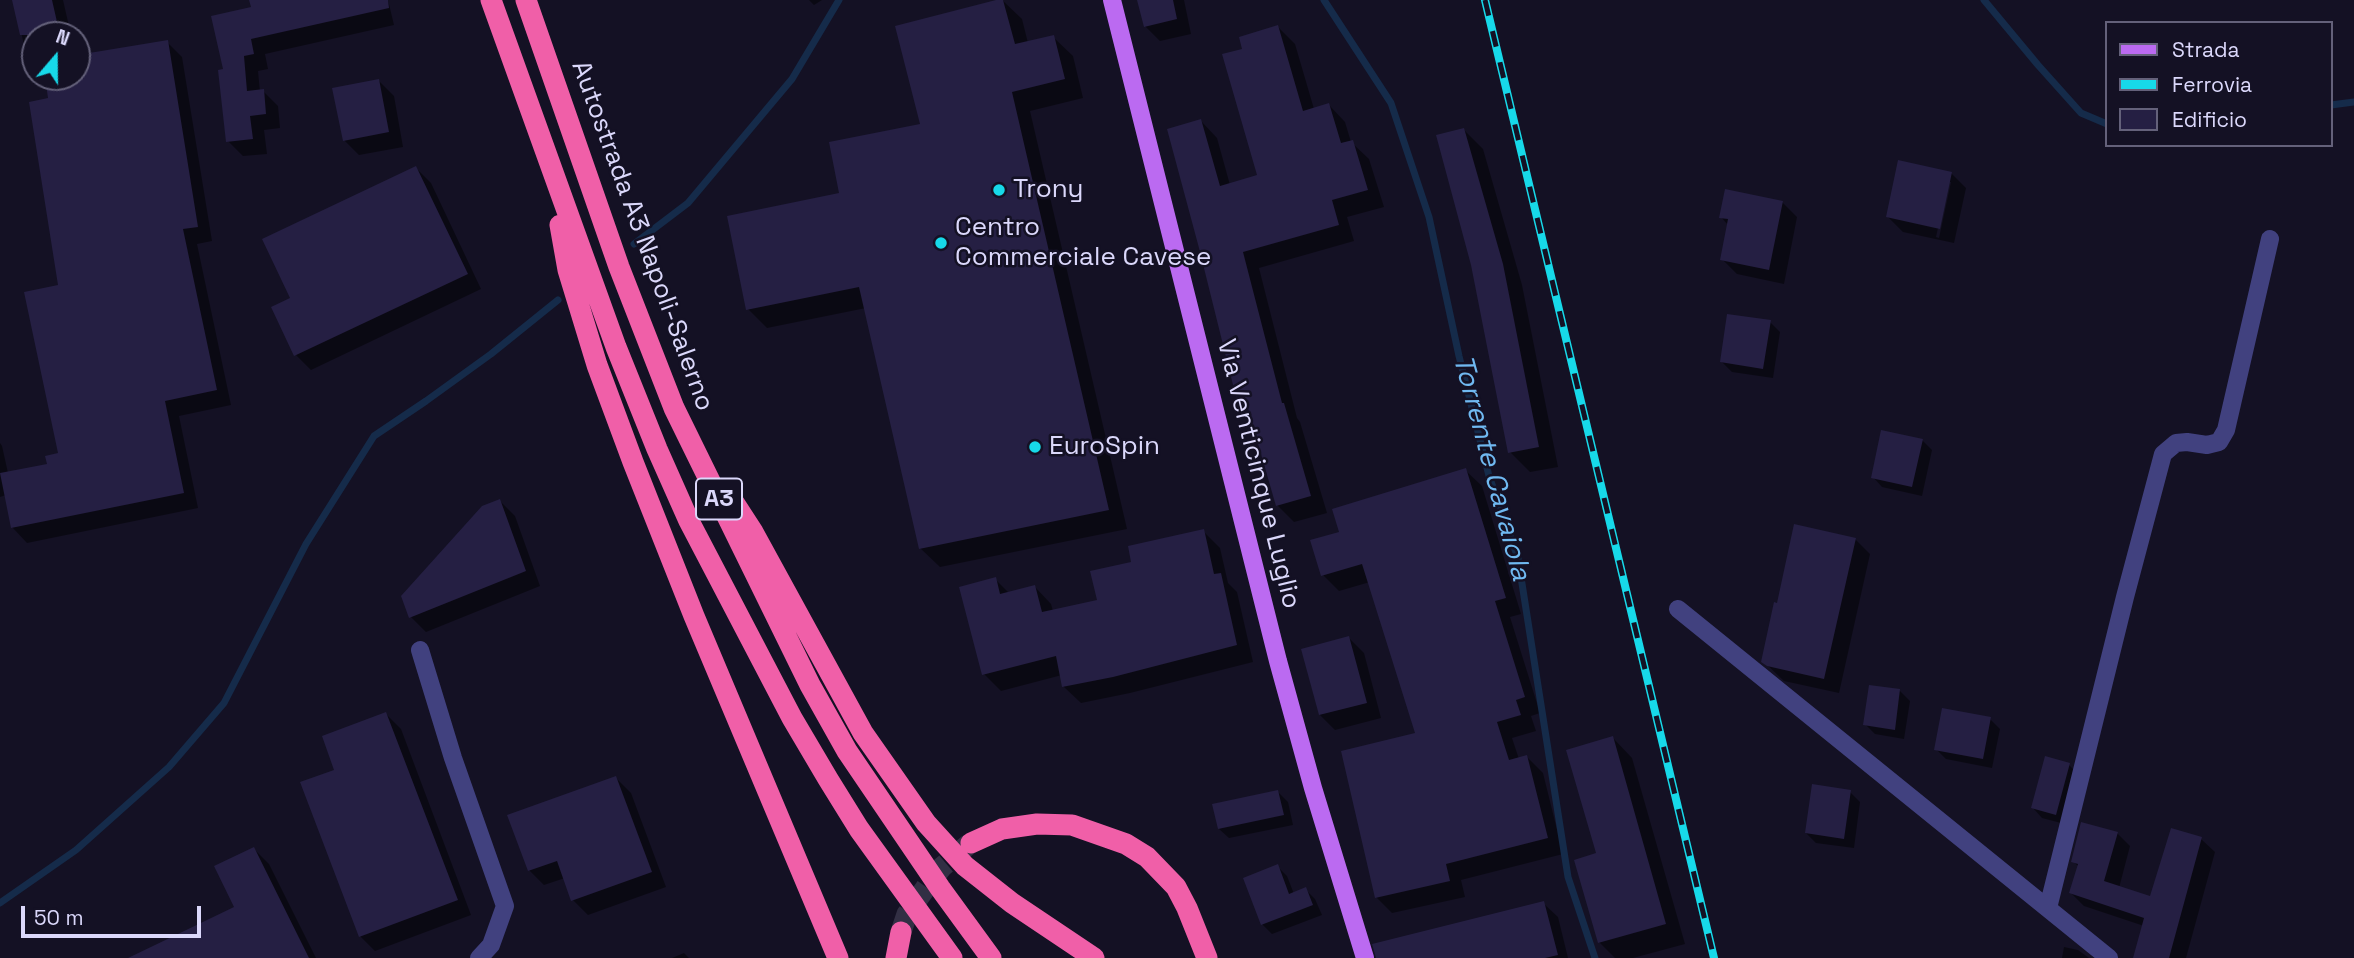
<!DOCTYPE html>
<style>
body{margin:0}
#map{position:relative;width:2354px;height:958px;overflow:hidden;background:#141124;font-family:"Space Grotesk",sans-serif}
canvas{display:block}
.legend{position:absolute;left:2105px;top:21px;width:228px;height:126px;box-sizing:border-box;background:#141124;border:2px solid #64617a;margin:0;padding:9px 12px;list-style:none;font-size:21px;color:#dbd8fb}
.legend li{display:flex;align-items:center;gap:14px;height:35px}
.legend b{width:35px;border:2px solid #64617a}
.north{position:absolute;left:21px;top:21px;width:70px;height:70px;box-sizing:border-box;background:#141124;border:2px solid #64617a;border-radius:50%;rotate:20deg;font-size:19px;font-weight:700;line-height:28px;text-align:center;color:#dbd8fb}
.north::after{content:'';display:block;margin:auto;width:24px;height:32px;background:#17d9e9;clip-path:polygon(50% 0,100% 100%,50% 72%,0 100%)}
.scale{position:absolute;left:21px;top:906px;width:180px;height:32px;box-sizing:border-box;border:4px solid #dbd8fb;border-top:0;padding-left:9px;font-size:21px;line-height:24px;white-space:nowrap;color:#dbd8fb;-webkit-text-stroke:5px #141124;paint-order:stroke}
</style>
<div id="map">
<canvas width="2354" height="958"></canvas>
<ul class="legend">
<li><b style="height:9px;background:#bb6af1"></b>Strada</li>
<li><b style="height:9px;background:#17d9e9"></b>Ferrovia</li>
<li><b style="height:19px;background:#251f43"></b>Edificio</li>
</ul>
<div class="north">N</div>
<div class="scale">50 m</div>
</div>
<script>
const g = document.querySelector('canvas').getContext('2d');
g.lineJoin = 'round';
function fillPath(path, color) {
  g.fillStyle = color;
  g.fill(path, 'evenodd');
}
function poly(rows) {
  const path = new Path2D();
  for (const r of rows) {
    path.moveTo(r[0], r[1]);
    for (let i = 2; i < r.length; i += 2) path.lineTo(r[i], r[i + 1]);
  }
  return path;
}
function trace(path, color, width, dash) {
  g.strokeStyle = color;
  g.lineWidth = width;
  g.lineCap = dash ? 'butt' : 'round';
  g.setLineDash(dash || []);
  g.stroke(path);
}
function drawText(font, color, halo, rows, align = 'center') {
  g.font = font + ' "Space Grotesk",sans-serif';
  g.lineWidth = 5;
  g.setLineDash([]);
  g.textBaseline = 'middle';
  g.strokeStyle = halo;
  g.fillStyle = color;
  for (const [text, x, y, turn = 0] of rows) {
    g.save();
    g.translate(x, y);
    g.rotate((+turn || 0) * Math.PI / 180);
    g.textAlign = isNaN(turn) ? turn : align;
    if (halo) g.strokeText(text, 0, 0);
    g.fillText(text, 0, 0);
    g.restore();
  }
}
const shadow = poly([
 [14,0,63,0,71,35,35,35,35,62,26,54],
 [251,0,388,0,394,25,265,54,268,69,258,71,260,92,263,91,278,106,280,128,264,130,267,154,243,156,228,141,225,71,253,8],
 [809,0,822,0,814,5],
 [1002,0,1022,19,1028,43,1053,37,1073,56,1083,98,1030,111,1127,529,940,567,920,548,866,308,767,328,748,309,841,194,922,125],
 [1139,0,1184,0,1191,34,1160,41,1145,26],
 [1278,27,1295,44,1314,109,1329,105,1345,122,1351,142,1369,159,1384,207,1347,217,1354,241,1259,268,1297,418,1300,422,1327,513,1294,522,1277,505,1249,407,1238,396,1201,121,1217,138,1230,185,1259,176,1244,50],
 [167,42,182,57,212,241,197,244,231,405,179,416,198,508,27,543,12,527,6,495,0,497,0,443,2,446,8,473,49,465,60,455,60,286,50,100,46,77,77,77,77,57],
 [379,81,394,96,403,147,359,155,344,140],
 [1464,130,1483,149,1522,285,1558,467,1530,472,1510,452],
 [416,168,431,183,481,289,311,370,296,355,292,299],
 [1951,173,1966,188,1954,243,1903,232,1888,217],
 [1948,182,1951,182,1939,238,1936,237],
 [1782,202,1797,217,1784,284,1737,274,1722,259,1728,225,1721,217],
 [1770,322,1780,332,1773,378,1732,372,1722,362],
 [1922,440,1932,450,1922,496,1882,487,1873,477],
 [1465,470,1482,486,1521,614,1510,617,1540,713,1531,716,1536,731,1512,738,1519,759,1527,757,1543,773,1563,854,1461,880,1465,897,1392,913,1376,897,1417,734,1370,582,1339,591,1323,575,1341,533],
 [500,501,515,516,540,586,426,632,411,617],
 [1203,531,1220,548,1228,583,1237,592,1253,662,1130,693,1081,703,1064,687,1062,675,1001,691,984,674,995,579,1009,593,1035,587,1051,604,1053,611,1099,602,1133,563],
 [1855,539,1870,554,1839,693,1784,681,1763,661,1778,605],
 [1349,638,1364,653,1381,718,1335,730,1320,715],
 [1900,691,1910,701,1904,739,1875,734,1865,724],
 [386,714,401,729,471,915,375,951,360,936,336,771],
 [1990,719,2000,729,1992,768,1946,759,1936,749],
 [1613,738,1632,758,1685,944,1633,958,1615,958,1599,942,1598,855],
 [2069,765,2079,775,2065,824,2042,818,2033,808],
 [616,778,631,793,666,887,588,915,573,900,565,878,544,885,529,870],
 [1278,792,1288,802,1293,825,1229,838,1219,829],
 [1850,792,1860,802,1854,848,1816,843,1806,833],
 [2117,833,2130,846,2119,888,2151,898,2201,839,2215,852,2186,958,2135,958,2144,926,2084,906,2071,893,2079,867,2073,861],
 [254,849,269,864,316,958,132,958,236,907],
 [1277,866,1287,876,1294,894,1305,889,1315,899,1322,915,1272,934,1262,924],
 [1543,903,1558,917,1568,958,1381,958],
 [2064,947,2078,950,2089,958,2062,958],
 [684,953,689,958,672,958]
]);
const stream = poly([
 [1324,0,1391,103,1429,217,1459,356,1489,476,1518,558,1568,877,1595,958],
 [1984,0,2038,65,2081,113,2107,124],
 [2331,105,2354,102],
 [634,244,688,203,792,79,839,0],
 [0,903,76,850,169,767,224,703,306,544,374,436,426,401,491,354,558,300]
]);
const building = poly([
 [12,0,52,0,60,35,20,35],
 [249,0,388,0,389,8,251,39,254,54,244,56,247,91,264,89,266,114,250,116,253,139,226,142,218,70,223,69,211,16,251,7],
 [996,0,1003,0,1015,44,1054,35,1065,79,1012,92,1109,510,919,549,859,287,746,310,727,216,839,193,829,142,920,124,895,26],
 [1137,0,1173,0,1177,19,1144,27],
 [1278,25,1303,111,1329,103,1341,143,1353,140,1368,190,1332,200,1339,225,1243,252,1282,403,1284,403,1311,496,1276,506,1244,395,1236,397,1199,248,1167,129,1201,119,1220,186,1257,175,1222,54,1242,49,1239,37],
 [168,40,198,227,183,229,217,390,165,401,184,493,11,528,0,473,47,464,45,456,58,453,24,292,58,285,29,102,48,98,45,77,77,77,77,55],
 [379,79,389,132,343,141,332,88],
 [1464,128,1503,264,1539,447,1508,453,1471,265,1436,135],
 [1898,160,1952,172,1940,229,1886,217],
 [416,166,468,274,294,356,271,307,290,298,262,239],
 [1725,189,1783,201,1769,270,1720,260,1728,219,1719,218],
 [1727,314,1771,320,1763,369,1720,362],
 [1881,430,1923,439,1912,487,1871,478],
 [1466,468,1506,598,1495,601,1525,697,1516,700,1521,715,1497,722,1509,760,1527,755,1548,838,1446,864,1450,881,1375,898,1341,751,1415,733,1362,564,1321,576,1310,540,1339,532,1332,509],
 [500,499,526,571,409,618,401,596,482,506],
 [1794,524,1856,538,1824,679,1767,666,1761,662,1774,602,1777,603],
 [1204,529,1214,574,1221,573,1237,645,1113,677,1062,687,1056,656,982,675,959,587,996,577,1000,594,1035,585,1042,612,1097,600,1090,571,1131,562,1128,546],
 [1349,636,1367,703,1319,715,1301,649],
 [1869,685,1900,689,1895,730,1863,725],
 [1942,708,1991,717,1983,759,1934,750],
 [386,712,458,900,359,937,300,782,334,770,322,736],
 [1613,736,1666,924,1598,943,1574,860,1596,853,1566,750],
 [2045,756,2070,763,2056,815,2031,808],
 [616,776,652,872,571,901,557,861,528,871,507,815],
 [1812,784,1851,790,1844,839,1805,833],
 [1278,790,1284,815,1218,829,1212,804],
 [2081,822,2118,832,2104,881,2150,896,2171,828,2202,837,2169,958,2133,958,2144,918,2069,893,2078,864,2071,862],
 [254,847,309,958,128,958,234,907,214,866],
 [1278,864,1289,894,1306,887,1313,905,1261,925,1243,878],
 [1544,901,1558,955,1545,958,1376,958,1372,944]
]);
const highwayTunnel = poly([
 [901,932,907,914,927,886,942,867,969,844]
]);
const street = poly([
 [1678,609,2109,958],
 [420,650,453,758,505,906,491,945,479,958],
 [2048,908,2125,597,2163,454,2176,443,2187,442,2207,445,2219,442,2226,430,2270,239]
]);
const primary = poly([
 [1112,0,1278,661,1313,788,1365,958]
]);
const highway = poly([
 [491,0,616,347,657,449,689,521,792,718,828,779,859,829,952,958],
 [526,0,619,267,674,408,810,685,847,751,940,888,991,958],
 [560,225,568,270,597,365,633,462,694,616,838,958],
 [729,495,753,532,863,733,926,823,965,866,1012,903,1094,958],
 [971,843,1002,829,1037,824,1072,825,1126,844,1147,857,1176,887,1187,908,1207,958],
 [896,958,901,932]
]);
const rail = poly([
 [1485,0,1714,958]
]);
const markers = [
 [999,190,7,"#17d9e9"],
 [941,243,7,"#17d9e9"],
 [1035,447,7,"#17d9e9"]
];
const shields = [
 [719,499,46]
];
const shieldNames = [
 ["A3",719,499]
];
const poiNames = [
 ["Trony",1013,190],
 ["Centro",955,228],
 ["Commerciale Cavese",955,258],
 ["EuroSpin",1049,447]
];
const streetNames = [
 ["Autostrada A3 Napoli-Salerno",642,236,70],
 ["Via Venticinque Luglio",1258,474,76]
];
const waterNames = [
 ["Torrente Cavaiola",1491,468,75]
];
fillPath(shadow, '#0007');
trace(stream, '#152b4a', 7);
fillPath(building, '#251f43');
trace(highwayTunnel, '#322f44', 21, [21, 10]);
trace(street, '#41417f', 18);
trace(primary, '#bb6af1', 18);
trace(highway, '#f05fa8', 21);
trace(rail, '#17d9e9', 8);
trace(rail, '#141124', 5, [16]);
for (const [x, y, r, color] of markers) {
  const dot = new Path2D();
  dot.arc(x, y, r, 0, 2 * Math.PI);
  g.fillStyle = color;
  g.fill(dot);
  trace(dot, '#141124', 2.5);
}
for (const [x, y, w] of shields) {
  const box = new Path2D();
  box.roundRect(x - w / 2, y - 20.5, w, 41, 5);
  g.fillStyle = '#141124';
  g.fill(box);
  trace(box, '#dbd8fb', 2);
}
drawText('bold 24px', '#dbd8fb', null, shieldNames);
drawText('26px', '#dbd8fb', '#141124', poiNames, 'left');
drawText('26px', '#dbd8fb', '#141124', streetNames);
drawText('italic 28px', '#70b9f1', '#141124', waterNames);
</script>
